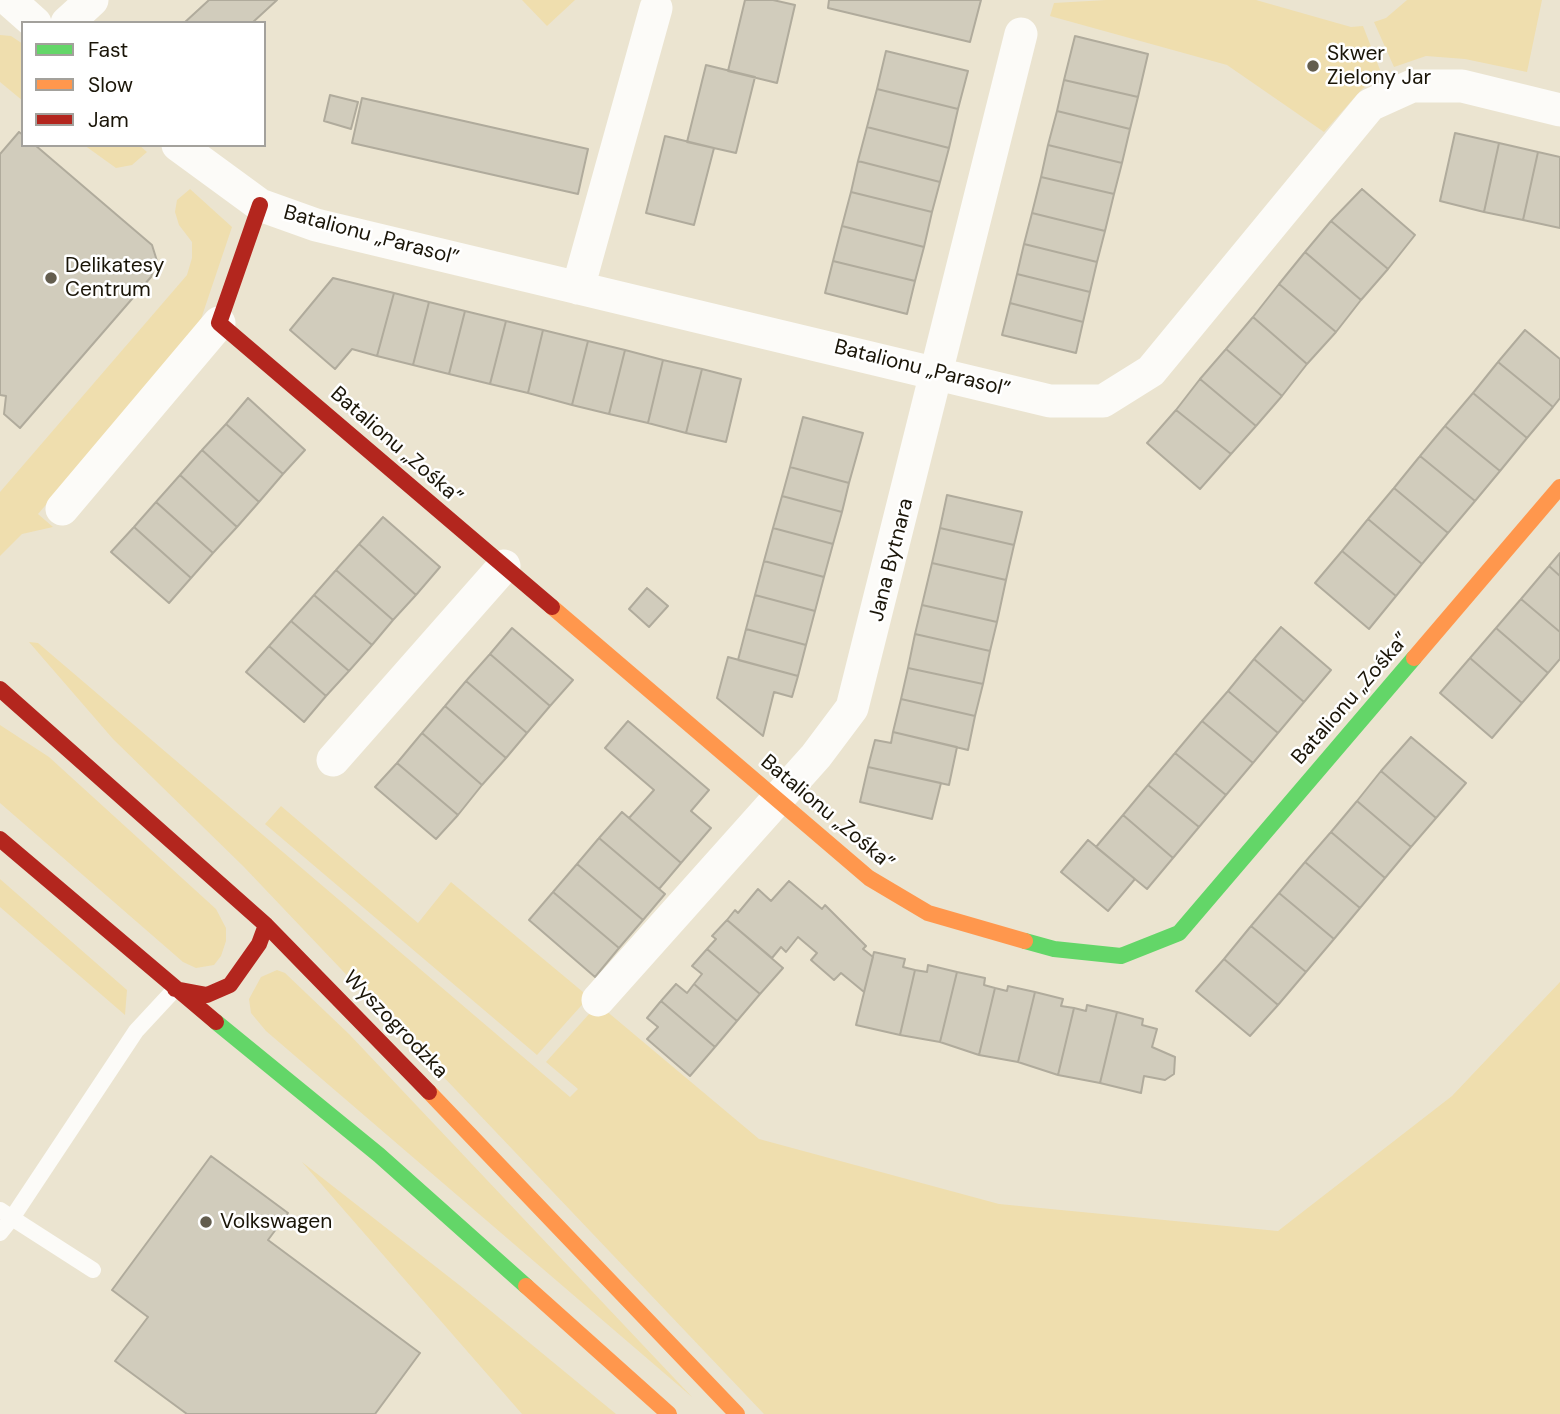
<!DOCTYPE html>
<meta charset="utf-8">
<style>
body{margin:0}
#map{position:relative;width:1560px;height:1414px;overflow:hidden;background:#ebe4d0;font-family:"DM Sans",sans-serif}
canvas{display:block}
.legend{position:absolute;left:21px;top:21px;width:245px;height:126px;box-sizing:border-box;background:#fff;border:2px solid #a3a19c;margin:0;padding:9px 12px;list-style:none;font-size:21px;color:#1a1508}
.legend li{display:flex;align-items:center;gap:14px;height:35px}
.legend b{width:35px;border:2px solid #a3a19c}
</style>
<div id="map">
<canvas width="1560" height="1414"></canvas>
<ul class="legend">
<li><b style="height:9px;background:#63d668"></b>Fast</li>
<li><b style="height:9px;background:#ff974d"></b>Slow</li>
<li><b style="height:9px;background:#b3261e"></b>Jam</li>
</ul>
</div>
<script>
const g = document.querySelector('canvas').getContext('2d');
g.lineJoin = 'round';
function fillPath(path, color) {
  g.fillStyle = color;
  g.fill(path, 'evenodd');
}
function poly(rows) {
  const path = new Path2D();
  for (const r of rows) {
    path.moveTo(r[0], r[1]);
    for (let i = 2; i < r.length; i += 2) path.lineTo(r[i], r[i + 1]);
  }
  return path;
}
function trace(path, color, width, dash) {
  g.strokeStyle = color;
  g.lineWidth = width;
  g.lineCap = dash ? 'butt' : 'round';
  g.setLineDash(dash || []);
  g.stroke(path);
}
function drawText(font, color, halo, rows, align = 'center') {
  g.font = font + ' "DM Sans",sans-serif';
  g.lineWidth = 5;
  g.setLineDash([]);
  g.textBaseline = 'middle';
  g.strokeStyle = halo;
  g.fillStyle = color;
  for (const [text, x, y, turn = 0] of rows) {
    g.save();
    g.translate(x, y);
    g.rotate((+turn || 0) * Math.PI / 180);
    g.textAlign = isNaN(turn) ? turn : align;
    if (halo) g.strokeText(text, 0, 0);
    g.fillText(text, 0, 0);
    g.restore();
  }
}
const green = poly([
 [522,0,575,0,547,26],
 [1106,0,1256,0,1351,27,1363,26,1382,75,1362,89,1324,132,1227,65,1050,16,1054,3],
 [1407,0,1542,0,1527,72,1465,59,1426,56,1394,67,1374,22,1386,18],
 [0,35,11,36,23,44,23,101,0,82],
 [84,145,139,145,147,152,132,165,116,168],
 [190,189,232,227,201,319,185,343,38,514,53,527,22,534,0,556,0,492,187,275,192,258,192,242,179,225,175,212,177,200],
 [29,642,38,643,570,1097,578,1089,546,1062,598,1004,759,1139,999,1204,1278,1231,1452,1096,1560,982,1560,1414,764,1414,244,867,113,739],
 [0,725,49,757,216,909,226,928,226,941,221,956,214,965,196,968,183,962,0,803],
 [281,806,418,923,451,882,589,997,537,1055,265,824],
 [0,879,127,990,125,1015,0,907],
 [277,970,285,973,349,1034,692,1397,266,1031,251,1013,249,999,261,977],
 [302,1162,463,1288,616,1414,522,1414]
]);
const building = poly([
 [209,0,277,0,252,23,184,23,209,0],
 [745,0,773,0,795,5,777,83,728,71,745,0],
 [829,0,981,0,970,42,828,8,829,0],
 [1075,36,1148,54,1138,97,1064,80,1075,36],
 [886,51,968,71,958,109,877,89,886,51],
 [706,65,755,77,736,153,687,142,706,65],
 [1064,80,1138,97,1130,129,1057,111,1064,80],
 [877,89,958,109,949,148,867,127,877,89],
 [330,95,358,102,351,129,324,121,330,95],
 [362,98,588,149,578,194,352,143,362,98],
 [1057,111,1130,129,1122,163,1048,145,1057,111],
 [867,127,949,148,940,182,858,161,867,127],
 [19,132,23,135,23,145,35,145,152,245,157,261,151,277,20,428,4,414,6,396,0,395,0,154,19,132],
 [1455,133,1499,143,1484,212,1440,201,1455,133],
 [665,136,714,148,694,225,646,213,665,136],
 [1499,143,1538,152,1523,220,1484,212,1499,143],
 [1048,145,1122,163,1114,194,1041,177,1048,145],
 [1538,152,1560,157,1560,228,1523,220,1538,152],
 [858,161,940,182,932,212,851,192,858,161],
 [1041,177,1114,194,1105,231,1032,213,1041,177],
 [1362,189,1415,235,1388,269,1331,221,1362,189],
 [851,192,932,212,924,247,842,226,851,192],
 [1032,213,1105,231,1097,262,1024,244,1032,213],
 [1331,221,1388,269,1361,300,1305,252,1331,221],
 [842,226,924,247,915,281,833,261,842,226],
 [1024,244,1097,262,1090,292,1017,274,1024,244],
 [1305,252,1361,300,1336,332,1279,284,1305,252],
 [833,261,915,281,907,314,825,293,833,261],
 [1017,274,1090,292,1083,322,1010,303,1017,274],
 [333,278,394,293,377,356,352,349,335,369,290,330,333,278],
 [1279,284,1336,332,1307,364,1253,317,1279,284],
 [394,293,429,302,413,365,377,356,394,293],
 [429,302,465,311,449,374,413,365,429,302],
 [1010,303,1083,322,1076,353,1002,335,1010,303],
 [465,311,506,321,490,384,449,374,465,311],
 [1253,317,1307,364,1282,396,1226,349,1253,317],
 [506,321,543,330,528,393,490,384,506,321],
 [543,330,588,341,572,405,528,393,543,330],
 [1525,330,1560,359,1560,398,1553,407,1498,362,1525,330],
 [588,341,625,350,609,414,572,405,588,341],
 [1226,349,1282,396,1256,426,1200,379,1226,349],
 [625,350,663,360,648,423,609,414,625,350],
 [663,360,702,369,686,433,648,423,663,360],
 [1498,362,1553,407,1527,438,1473,393,1498,362],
 [702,369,741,379,726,442,686,433,702,369],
 [1200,379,1256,426,1231,454,1176,410,1200,379],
 [1473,393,1527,438,1500,471,1445,426,1473,393],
 [248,398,305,450,283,474,226,424,248,398],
 [1176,410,1231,454,1200,489,1147,443,1176,410],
 [803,417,863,433,849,483,790,467,803,417],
 [226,424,283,474,259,502,202,450,226,424],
 [1445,426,1500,471,1475,501,1420,456,1445,426],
 [202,450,259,502,237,527,180,475,202,450],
 [1420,456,1475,501,1448,533,1394,488,1420,456],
 [790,467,849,483,842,512,782,496,790,467],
 [180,475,237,527,213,553,156,502,180,475],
 [1394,488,1448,533,1422,564,1368,519,1394,488],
 [947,495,1022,512,1014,545,940,528,947,495],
 [782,496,842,512,833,544,773,528,782,496],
 [156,502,213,553,191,578,134,527,156,502],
 [383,517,440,567,416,595,359,544,383,517],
 [1368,519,1422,564,1396,596,1342,551,1368,519],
 [134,527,191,578,169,603,111,552,134,527],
 [773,528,833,544,824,577,764,561,773,528],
 [940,528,1014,545,1006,580,932,563,940,528],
 [359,544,416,595,393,620,336,570,359,544],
 [1342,551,1396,596,1369,629,1315,583,1342,551],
 [1560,553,1560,576,1549,566,1560,553],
 [764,561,824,577,815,611,755,595,764,561],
 [932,563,1006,580,997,622,922,605,932,563],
 [1549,566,1560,576,1560,632,1521,599,1549,566],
 [336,570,393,620,372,645,314,595,336,570],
 [647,588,668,606,649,627,629,609,647,588],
 [314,595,372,645,349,671,291,621,314,595],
 [755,595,815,611,806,645,746,629,755,595],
 [1521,599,1560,632,1560,659,1548,673,1496,628,1521,599],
 [922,605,997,622,990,651,915,634,922,605],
 [291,621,349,671,326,696,269,646,291,621],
 [1281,627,1331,670,1304,702,1254,659,1281,627],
 [512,628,573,680,550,706,490,654,512,628],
 [1496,628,1548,673,1522,703,1470,658,1496,628],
 [746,629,806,645,798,676,738,660,746,629],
 [915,634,990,651,983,684,908,668,915,634],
 [269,646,326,696,304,722,246,672,269,646],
 [490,654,550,706,527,733,466,681,490,654],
 [728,657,798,676,792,697,774,692,763,736,717,698,728,657],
 [1470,658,1522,703,1492,738,1440,693,1470,658],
 [1254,659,1304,702,1278,733,1228,691,1254,659],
 [908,668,983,684,975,716,901,699,908,668],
 [466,681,527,733,506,758,445,706,466,681],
 [1228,691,1278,733,1253,763,1202,721,1228,691],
 [901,699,975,716,968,750,893,732,901,699],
 [445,706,506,758,482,785,422,733,445,706],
 [628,721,709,790,691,811,711,828,681,863,629,818,654,790,605,748,628,721],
 [1202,721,1253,763,1226,795,1175,753,1202,721],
 [893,732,957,747,949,785,868,767,875,740,891,743,893,732],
 [422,733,482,785,458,815,397,763,422,733],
 [1411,737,1466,783,1436,818,1381,771,1411,737],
 [1175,753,1226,795,1199,827,1148,785,1175,753],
 [397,763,458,815,436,839,375,787,397,763],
 [868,767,941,783,932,819,860,802,868,767],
 [1381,771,1436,818,1411,847,1357,801,1381,771],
 [1148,785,1199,827,1173,858,1123,815,1148,785],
 [1357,801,1411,847,1385,878,1331,832,1357,801],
 [622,812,681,863,659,889,599,838,622,812],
 [1123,815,1173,858,1147,889,1096,847,1123,815],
 [1331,832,1385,878,1360,908,1305,862,1331,832],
 [599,838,665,894,643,920,577,864,599,838],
 [1088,840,1135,879,1108,911,1061,872,1088,840],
 [1305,862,1360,908,1334,939,1279,893,1305,862],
 [577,864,643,920,619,948,553,892,577,864],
 [789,881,822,909,825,905,866,946,863,949,873,957,864,992,841,973,834,980,811,960,817,953,798,937,786,952,781,947,772,958,727,920,735,910,738,913,758,889,771,901,789,881],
 [553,892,619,948,595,977,529,920,553,892],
 [1279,893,1334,939,1306,972,1251,926,1279,893],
 [727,920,783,968,760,994,707,949,716,939,712,936,727,920],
 [1251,926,1306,972,1278,1005,1224,959,1251,926],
 [707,949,760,994,737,1021,694,984,702,974,692,966,707,949],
 [874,952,905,959,903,967,915,970,900,1035,856,1025,874,952],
 [1224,959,1278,1005,1250,1036,1196,991,1224,959],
 [928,965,957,972,940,1042,900,1035,915,970,927,972,928,965],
 [957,972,985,978,984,985,995,988,979,1055,940,1042,957,972],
 [676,984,687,993,694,984,737,1021,715,1047,661,1001,676,984],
 [1008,986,1035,992,1018,1062,979,1055,995,988,1007,991,1008,986],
 [1035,992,1063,999,1061,1006,1074,1008,1058,1075,1018,1062,1035,992],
 [661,1001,715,1047,690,1076,647,1039,658,1027,647,1018,661,1001],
 [1087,1005,1117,1012,1100,1083,1058,1075,1074,1008,1086,1011,1087,1005],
 [1117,1012,1143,1019,1142,1025,1157,1029,1152,1047,1175,1057,1174,1074,1165,1080,1144,1076,1141,1093,1100,1083,1117,1012],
 [211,1156,288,1213,268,1240,420,1353,375,1414,187,1414,115,1361,148,1317,112,1290,211,1156]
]);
const lane = poly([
 [0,1210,12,1218,0,1233],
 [93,1270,12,1218,136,1031,175,989]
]);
const street = poly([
 [9,0,35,23],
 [67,23,92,0],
 [178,145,260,205,316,225,1050,401,1103,401,1151,371,1370,105,1412,86,1462,86,1560,110],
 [578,288,656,8],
 [62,509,219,323],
 [333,760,504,566],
 [598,1000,816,756,852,708,1021,34]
]);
const fast = poly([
 [1025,941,1054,949,1121,956,1179,933,1414,658],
 [216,1022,379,1155,526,1286]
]);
const slow = poly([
 [552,607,869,878,928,913,1025,941],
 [1414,658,1560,487],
 [429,1092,737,1414],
 [526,1286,669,1414]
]);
const jam = poly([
 [260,205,219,323,552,607],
 [0,689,266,925,429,1092],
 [0,839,216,1022],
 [175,989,207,995,230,985,259,944,266,925]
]);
const markers = [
 [1313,66,7,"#635d4e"],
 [51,278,7,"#635d4e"],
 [206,1222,7,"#635d4e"]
];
const poiNames = [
 ["Skwer",1327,54],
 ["Zielony Jar",1327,78],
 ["Delikatesy",65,266],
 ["Centrum",65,290],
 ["Volkswagen",220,1222]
];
const streetNames = [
 ["Batalionu „Parasol”",371,236,15],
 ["Batalionu „Parasol”",922,369,14],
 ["Batalionu „Zośka”",396,446,41],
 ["Jana Bytnara",892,560,-76],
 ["Batalionu „Zośka”",1351,699,-49],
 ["Batalionu „Zośka”",827,813,40],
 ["Wyszogrodzka",395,1025,46]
];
fillPath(green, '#efdeae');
fillPath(building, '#d1ccbc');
trace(building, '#b0ab9c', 2);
trace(lane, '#fcfbf8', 16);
trace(street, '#fcfbf8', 33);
trace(fast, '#63d668', 16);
trace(slow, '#ff974d', 16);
trace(jam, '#b3261e', 16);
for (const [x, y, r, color] of markers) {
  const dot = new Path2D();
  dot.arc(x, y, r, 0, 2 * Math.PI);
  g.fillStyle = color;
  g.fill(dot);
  trace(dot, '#fff', 2.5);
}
drawText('21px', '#1a1508', '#fff', poiNames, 'left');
drawText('21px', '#1a1508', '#fff', streetNames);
</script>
